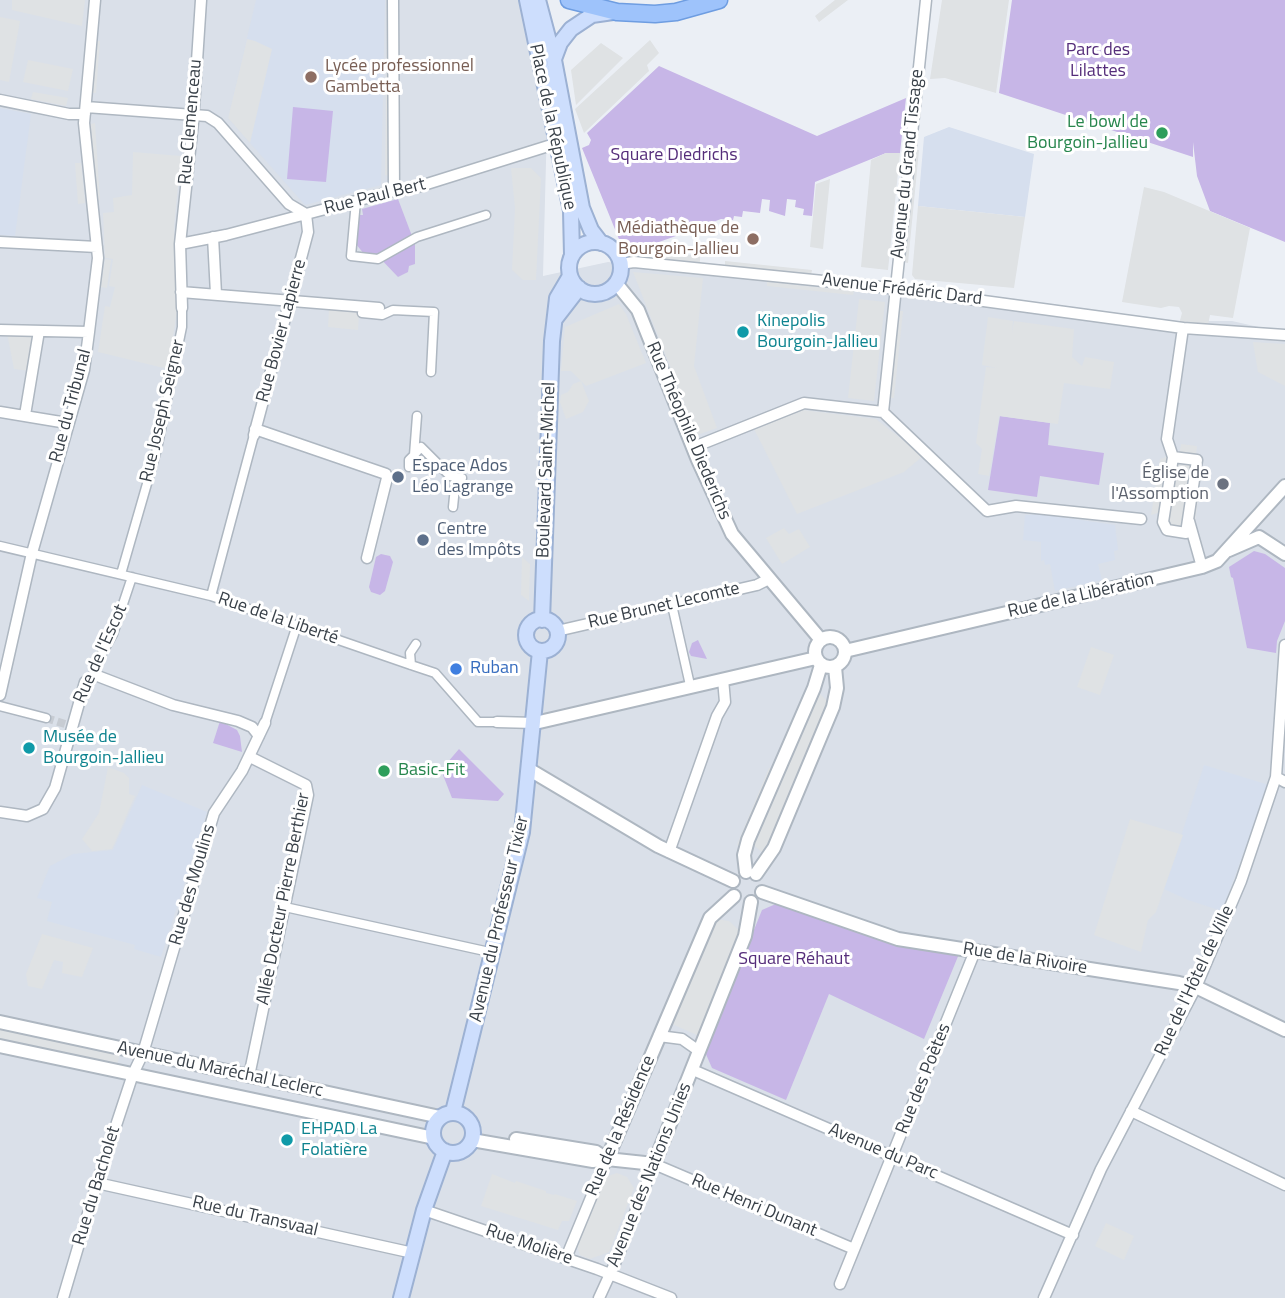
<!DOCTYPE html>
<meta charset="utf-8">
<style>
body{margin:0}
canvas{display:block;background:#ebeff5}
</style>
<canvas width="1285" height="1298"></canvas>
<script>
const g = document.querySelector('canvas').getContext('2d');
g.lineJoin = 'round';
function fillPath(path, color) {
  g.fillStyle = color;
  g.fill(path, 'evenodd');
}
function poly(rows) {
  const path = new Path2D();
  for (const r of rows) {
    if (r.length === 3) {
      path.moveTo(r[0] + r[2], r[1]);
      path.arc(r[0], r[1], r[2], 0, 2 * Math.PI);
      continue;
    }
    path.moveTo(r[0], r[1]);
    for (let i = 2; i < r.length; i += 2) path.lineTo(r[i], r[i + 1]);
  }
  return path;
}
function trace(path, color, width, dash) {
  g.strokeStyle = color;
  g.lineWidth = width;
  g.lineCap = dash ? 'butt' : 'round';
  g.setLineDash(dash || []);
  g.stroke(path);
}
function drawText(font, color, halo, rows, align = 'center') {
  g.font = font + ' "Titillium Web",sans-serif';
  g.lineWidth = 6;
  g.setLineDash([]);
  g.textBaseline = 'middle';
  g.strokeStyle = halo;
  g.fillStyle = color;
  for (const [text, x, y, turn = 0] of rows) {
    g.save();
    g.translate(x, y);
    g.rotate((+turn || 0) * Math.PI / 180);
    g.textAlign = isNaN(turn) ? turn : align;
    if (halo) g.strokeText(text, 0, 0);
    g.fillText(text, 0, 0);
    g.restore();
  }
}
const residential = poly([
 [0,0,537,0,521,11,547,124,543,276,608,262,1185,328,1189,321,1232,321,1285,333,1285,1298,0,1298]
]);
const education = poly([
 [256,0,385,0,381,185,305,205,228,118],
 [0,108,31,114,15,236,0,235],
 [949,127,1034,154,1025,217,918,206,924,137],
 [1040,514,1115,525,1118,550,1114,551,1115,560,1098,564,1102,580,1055,591,1050,564,1045,565,1044,560,1041,561,1041,542,1023,540,1025,515],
 [1204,765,1269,785,1222,911,1188,900,1164,889],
 [142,785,207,812,161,957,134,949,135,945,47,921,52,902,37,898,50,866,73,854,113,850]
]);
const green = poly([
 [1012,0,1285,0,1285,242,1210,211,1197,176,1193,142,1193,157,999,93],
 [659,66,817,136,906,98,900,153,886,153,815,182,812,216,803,215,804,209,795,207,796,200,787,199,785,216,769,211,770,200,762,199,760,213,743,211,742,217,734,216,733,220,721,219,713,222,710,228,707,225,625,254,582,148,589,145,591,140,587,133],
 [293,107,333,111,326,182,287,179],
 [398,199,415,244,415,264,409,266,408,272,398,277,377,255,364,254,356,244,358,215,363,215,362,209],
 [1000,416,1050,423,1048,445,1104,453,1099,485,1040,476,1037,497,988,490],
 [1254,551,1265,554,1285,568,1285,621,1277,641,1276,653,1247,648,1233,578,1231,577,1229,567],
 [381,554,390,556,393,562,385,591,380,595,371,592,369,587,376,557],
 [698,640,707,659,691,656,689,652,692,643],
 [220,721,237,730,240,736,242,752,213,743],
 [459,749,504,794,498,801,452,798,441,770],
 [778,903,959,954,924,1039,829,994,786,1100,712,1068,705,1052,762,910]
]);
const parking = poly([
 [12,0,85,0,82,26,12,10],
 [387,0,391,0,390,176,385,175],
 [835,0,848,0,819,22,815,16],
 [942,0,1009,0,996,93,945,78,930,79],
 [0,17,20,21,9,82,0,80],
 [247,39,255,41,272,49,250,143,228,118],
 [650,40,659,53,647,65,649,71,584,133,575,109],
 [96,41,100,41,96,93,92,93],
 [601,43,623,58,576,105,571,70],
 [28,60,73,69,68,91,23,82],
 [33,92,68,98,66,106,31,99],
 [95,123,100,200,96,200,91,124],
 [914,150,919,150,908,263,903,262],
 [133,152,181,156,174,226,177,311,168,369,98,352,105,306,110,307,115,287,109,286,113,259,105,258,103,213,114,212,113,198,132,195],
 [886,153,900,153,888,270,861,267,871,160],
 [75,163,81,163,85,203,78,204],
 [511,168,531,168,541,178,536,280,523,280,512,270,515,208],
 [830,179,823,249,810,247,816,184],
 [1144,187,1164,192,1250,228,1233,318,1210,315,1208,325,1179,324,1182,313,1179,307,1169,306,1161,308,1122,302],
 [918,206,1025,217,1014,288,915,279,912,275],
 [667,252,700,256,700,263,666,260],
 [105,259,111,260,107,288,101,287],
 [725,261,812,270,811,275,725,265],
 [633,272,703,278,694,366,717,428,697,435],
 [767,282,854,291,853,295,767,286],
 [859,299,885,302,874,401,848,398],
 [619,304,626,314,646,363,586,386,571,371,561,371,565,327],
 [329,310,359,313,358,330,328,327],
 [899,311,903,311,894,398,889,398],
 [988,317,1013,321,1012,334,1014,321,1074,329,1072,357,1082,366,1085,357,1114,362,1110,389,1064,383,1058,424,999,416,989,476,978,474,982,449,976,443,986,367,997,368,982,365],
 [7,333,36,334,30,371,14,369],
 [1253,342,1285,344,1285,386,1258,372],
 [581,381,589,401,583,412,566,419,560,402,561,395,568,392,573,384],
 [803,410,876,419,923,456,904,472,797,514,754,429],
 [1181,444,1197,446,1196,455,1201,456,1195,492,1199,492,1193,539,1163,534,1159,527,1161,512,1151,515,1160,459,1180,452],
 [784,528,789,534,799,529,810,547,782,564,766,538],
 [522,557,530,564,529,601,521,595],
 [1091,647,1114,655,1100,695,1077,687],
 [814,688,833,707,766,856,748,840],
 [108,767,124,773,129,778,129,794,135,796,112,849,92,851,82,839,99,813],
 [769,768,774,770,742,847,737,845],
 [1130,819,1183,835,1156,912,1148,920,1141,952,1094,935],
 [710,918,729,921,745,936,704,1038,665,1021],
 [42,934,93,948,82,977,62,973,63,962,54,960,42,989,28,986,26,974],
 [0,1022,122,1048,115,1071,0,1046],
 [617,1173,627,1177,634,1188,609,1252,590,1259,580,1255,577,1246,605,1177],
 [492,1174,515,1183,516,1181,546,1191,546,1193,554,1195,555,1194,577,1201,569,1221,562,1221,558,1230,481,1206],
 [1106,1223,1134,1236,1124,1260,1095,1246]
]);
const pedestrianTunnel = poly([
 [46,718,65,724]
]);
const pedestrian = poly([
 [356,201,351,256,378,259,417,237,486,215],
 [362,313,382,315,393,310,434,312,431,372],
 [417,416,414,455,421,447,450,476,462,478],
 [409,467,409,460,414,455],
 [453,507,456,477],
 [0,546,211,596,411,665,435,673,478,722,497,722],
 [121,574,157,449,182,327,182,308],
 [211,596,254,435],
 [672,605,690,685],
 [411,665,410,653,416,644],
 [95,675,96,664,113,634,132,577],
 [0,706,46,718],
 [265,723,297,625],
 [285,907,494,953]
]);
const minor = poly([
 [393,0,394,191],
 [0,100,69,114,85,114],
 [86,107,207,116,218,123,289,204,306,214,308,232,254,435],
 [213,237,216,294],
 [0,242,97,247],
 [180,244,226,235,394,191,414,188,561,142],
 [620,264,634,262,873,286,1183,328,1285,335],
 [181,292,379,308],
 [182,308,180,244,193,122,201,0],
 [0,330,89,332],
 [0,412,67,423],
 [883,412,926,0],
 [25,415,39,331],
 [255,429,386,474,387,478,367,558],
 [694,447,804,403,883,412,987,511,1016,506,1141,519],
 [1173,457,1197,460,1186,533,1167,530,1163,522,1173,457,1167,439,1183,328],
 [1189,521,1202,567],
 [557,631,757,585,769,579],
 [0,695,32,553,84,370,89,332,98,258,84,123,95,0],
 [497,722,535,723],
 [1276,777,1285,782],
 [0,812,27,816,43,809,55,788,85,682,95,675,173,705,238,721,252,727,259,736],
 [669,852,717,716,725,702,723,679],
 [659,1036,682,1039,699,1051],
 [693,1070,1073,1235],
 [249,1076,308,795,306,785,250,757],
 [1131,1111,1285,1185],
 [97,1183,413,1253],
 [424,1210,597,1269,671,1298],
 [566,1258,607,1159],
 [840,1284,975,951],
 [63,1298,97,1183,133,1074,143,1053,214,813,242,771,265,723],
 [599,1298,616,1261,654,1164,854,1249],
 [1044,1298,1101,1169,1196,987,1241,881,1276,777,1285,645]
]);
const tertiary = poly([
 [616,283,638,310,698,460,732,534,821,640],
 [1229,550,1259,537,1285,554],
 [830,652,15],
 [845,651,1202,567,1217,561,1285,486],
 [535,723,816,658],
 [530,770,658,846,733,881],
 [746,872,744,855,748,840,814,688,821,665],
 [756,874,774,848,833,707,837,688,835,667],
 [762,892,898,939,1179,983,1196,987,1285,1030],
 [0,1022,440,1117],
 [0,1046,434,1138],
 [516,1139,596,1152,607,1159],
 [472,1140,593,1161,607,1159,654,1164,745,936,751,902],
 [607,1159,710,918,734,896]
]);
const secondary = poly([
 [527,0,571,211,572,255],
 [538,0,554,60,582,208,591,230,601,243],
 [554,59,560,43,571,29,592,15,613,12],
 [595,268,26],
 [555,319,579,288],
 [542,635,16],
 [542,620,552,341,557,298,570,276],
 [453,1112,522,832,540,651],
 [453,1133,20],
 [401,1298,424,1210,445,1151]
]);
const primary = poly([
 [569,0,617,12,655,14,676,12,719,0]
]);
const markers = [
 [311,77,7,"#8d6e63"],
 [1162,133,7,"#2e9e5b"],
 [753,239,7,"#8d6e63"],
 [743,332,7,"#0f9aa8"],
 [398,477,7,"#5c6f8a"],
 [1223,484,7,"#6b7280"],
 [423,540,7,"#5c6f8a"],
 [456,669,7,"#3f7fe0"],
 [29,748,7,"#0f9aa8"],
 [384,771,7,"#2e9e5b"],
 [287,1140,7,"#0f9aa8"]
];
const parkNames = [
 ["Parc des",1098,51],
 ["Lilattes",1098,72],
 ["Square Diedrichs",674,156],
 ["Square Réhaut",794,960]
];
const educationNames = [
 ["Lycée professionnel",325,67],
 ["Gambetta",325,88],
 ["Médiathèque de",739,229,"right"],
 ["Bourgoin-Jallieu",739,250,"right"]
];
const streetNames = [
 ["Rue Clemenceau",191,122,-85],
 ["Place de la République",552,127,78],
 ["Avenue du Grand Tissage",908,164,-84],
 ["Rue Paul Bert",375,197,-14],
 ["Avenue Frédéric Dard",902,290,7],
 ["Rue Bovier Lapierre",282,331,-75],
 ["Rue du Tribunal",71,406,-75],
 ["Rue Joseph Seigner",163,411,-77],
 ["Rue Théophile Diederichs",688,431,67],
 ["Boulevard Saint-Michel",547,470,-88],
 ["Rue de la Libération",1081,596,-13],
 ["Rue Brunet Lecomte",664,606,-13],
 ["Rue de la Liberté",278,619,19],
 ["Rue de l'Escot",101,654,-66],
 ["Rue des Moulins",193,885,-74],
 ["Allée Docteur Pierre Berthier",284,899,-79],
 ["Avenue du Professeur Tixier",500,919,-77],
 ["Rue de la Rivoire",1025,959,9],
 ["Rue de l'Hôtel de Ville",1195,981,-65],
 ["Avenue du Maréchal Leclerc",220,1070,12],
 ["Rue des Poètes",924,1079,-68],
 ["Rue de la Résidence",621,1126,-67],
 ["Avenue du Parc",883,1152,23],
 ["Avenue des Nations Unies",650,1175,-68],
 ["Rue du Bacholet",97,1186,-73],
 ["Rue Henri Dunant",754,1206,23],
 ["Rue du Transvaal",255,1217,13],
 ["Rue Molière",529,1245,19]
];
const leisureNames = [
 ["Le bowl de",1148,123],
 ["Bourgoin-Jallieu",1148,144],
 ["Basic-Fit",398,771,"left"]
];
const cultureNames = [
 ["Kinepolis",757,322],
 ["Bourgoin-Jallieu",757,343],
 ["Musée de",43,738],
 ["Bourgoin-Jallieu",43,759],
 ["EHPAD La",301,1130],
 ["Folatière",301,1151]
];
const serviceNames = [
 ["Espace Ados",412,467],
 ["Léo Lagrange",412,488],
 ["Centre",437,530],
 ["des Impôts",437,551]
];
const worshipNames = [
 ["Église de",1209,474],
 ["l'Assomption",1209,495]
];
const shopNames = [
 ["Ruban",470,669]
];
fillPath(residential, '#dae0e9');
fillPath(education, '#d6dfee');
fillPath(green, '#c7b6e7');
fillPath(parking, '#dfe2e4');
trace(pedestrianTunnel, '#c7ccd3', 8, [8, 4]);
trace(pedestrian, '#aeb7c1', 11);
trace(minor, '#aeb7c1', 13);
trace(tertiary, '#aeb7c1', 16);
trace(secondary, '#9cb1d3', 18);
trace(primary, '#6e9de1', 19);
trace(pedestrian, '#fff', 8);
trace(minor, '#fff', 10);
trace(tertiary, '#fff', 12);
trace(secondary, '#cddefd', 14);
trace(primary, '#9ec3fb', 16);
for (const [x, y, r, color] of markers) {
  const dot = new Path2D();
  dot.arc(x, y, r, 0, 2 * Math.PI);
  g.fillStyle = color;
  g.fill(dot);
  trace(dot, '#fff', 2.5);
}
drawText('18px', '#552d7a', '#fff', parkNames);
drawText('18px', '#785e54', '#fff', educationNames, 'left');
drawText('18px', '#394149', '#fff', streetNames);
drawText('18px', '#27864d', '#fff', leisureNames, 'right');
drawText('18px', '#0d838f', '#fff', cultureNames, 'left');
drawText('18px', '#4e5e75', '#fff', serviceNames, 'left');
drawText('18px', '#5b616d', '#fff', worshipNames, 'right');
drawText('18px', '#366cbe', '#fff', shopNames, 'left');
</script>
